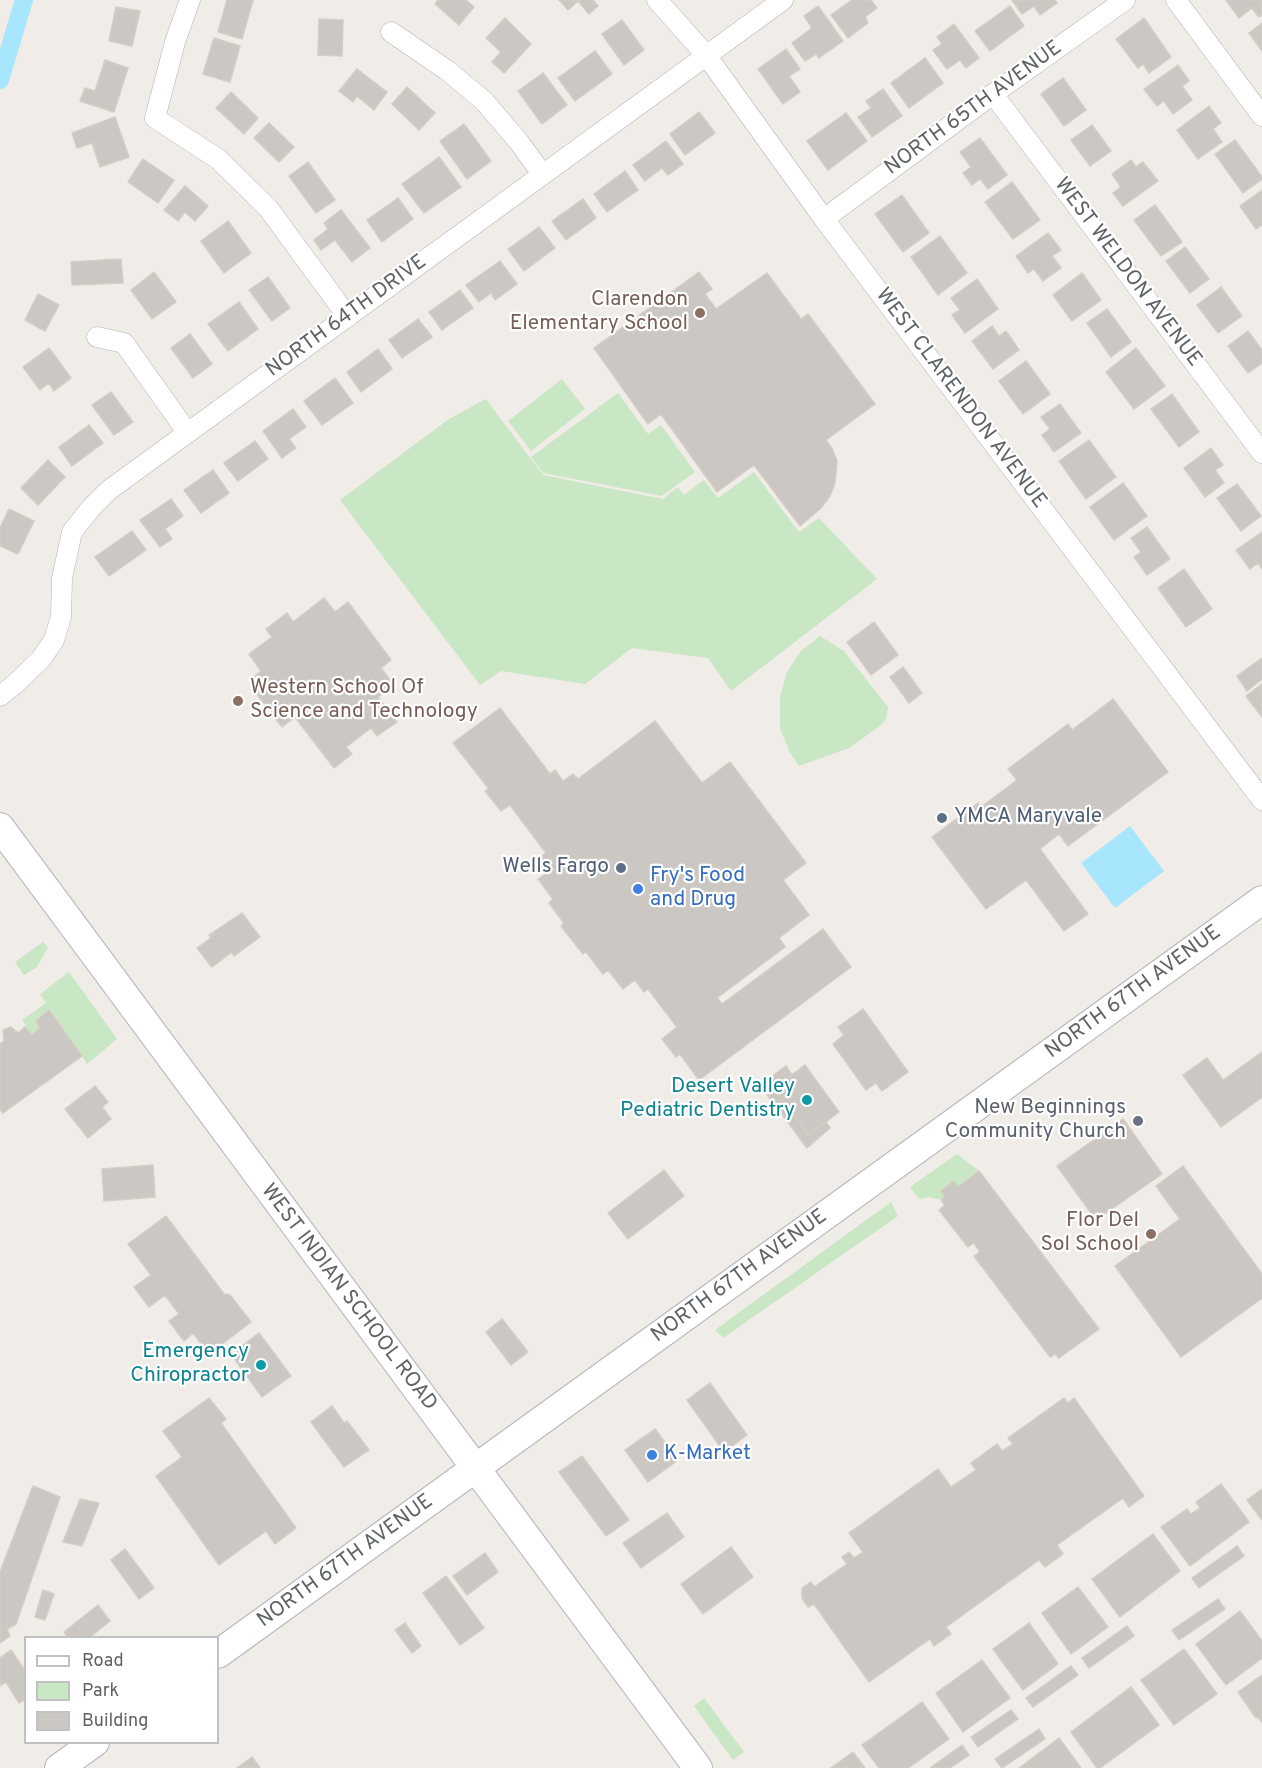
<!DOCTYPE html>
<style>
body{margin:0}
#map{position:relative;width:1262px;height:1768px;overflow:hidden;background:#f0ece7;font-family:Overpass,sans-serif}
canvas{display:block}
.legend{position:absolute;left:24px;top:1636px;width:195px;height:108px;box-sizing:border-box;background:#fff;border:2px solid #bfc1c2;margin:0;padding:8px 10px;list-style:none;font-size:18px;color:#5e6367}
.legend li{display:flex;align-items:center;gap:12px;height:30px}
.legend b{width:30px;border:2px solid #bfc1c2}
</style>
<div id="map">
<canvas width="1262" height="1768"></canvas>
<ul class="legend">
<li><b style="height:8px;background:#fff"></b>Road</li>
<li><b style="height:16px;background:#c9e7c4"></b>Park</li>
<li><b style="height:16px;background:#cbc7c3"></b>Building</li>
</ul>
</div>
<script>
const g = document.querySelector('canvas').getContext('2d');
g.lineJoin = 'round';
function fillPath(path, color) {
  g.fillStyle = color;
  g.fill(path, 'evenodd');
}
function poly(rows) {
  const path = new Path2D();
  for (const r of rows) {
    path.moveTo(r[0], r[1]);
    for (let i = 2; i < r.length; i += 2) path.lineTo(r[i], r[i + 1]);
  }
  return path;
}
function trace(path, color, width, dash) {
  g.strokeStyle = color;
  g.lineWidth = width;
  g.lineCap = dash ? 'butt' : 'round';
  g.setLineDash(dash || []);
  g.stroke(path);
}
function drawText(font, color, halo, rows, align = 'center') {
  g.font = font + ' Overpass,sans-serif';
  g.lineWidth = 4.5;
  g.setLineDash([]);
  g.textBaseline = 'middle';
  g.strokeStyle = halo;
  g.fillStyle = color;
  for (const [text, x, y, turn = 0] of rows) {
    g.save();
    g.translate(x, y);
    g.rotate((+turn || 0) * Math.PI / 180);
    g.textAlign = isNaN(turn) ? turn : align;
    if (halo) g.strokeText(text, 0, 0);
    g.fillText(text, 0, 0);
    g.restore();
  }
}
const green = poly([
 [562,379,585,409,531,451,508,421],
 [618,393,648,434,661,425,695,472,662,496,543,473,531,457],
 [486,399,543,475,663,499,678,487,684,495,704,480,718,498,754,472,799,532,819,518,877,579,731,691,708,658,632,648,585,684,501,671,480,685,340,500,449,419],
 [820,636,844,651,888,707,886,719,880,726,849,748,799,766,789,751,780,728,780,697,787,672,801,651],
 [43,942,48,948,37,967,24,975,15,962],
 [69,972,117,1039,87,1064,50,1010,36,1021,40,1028,32,1035,22,1020,46,1003,40,994],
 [957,1154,979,1171,958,1187,954,1181,941,1191,945,1196,941,1200,930,1197,919,1199,910,1187],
 [891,1202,898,1216,723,1338,715,1330],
 [704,1698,744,1752,733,1760,694,1706]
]);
const water = poly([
 [1130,826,1164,871,1115,908,1081,863]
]);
const canal = poly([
 [0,80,24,0]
]);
const building = poly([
 [227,0,253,0,242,39,218,32,227,0],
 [438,0,466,0,474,7,459,25,435,4,438,0],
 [559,0,593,0,598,6,589,14,578,1,568,10,559,0],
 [852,0,871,0,877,8,865,17,868,23,848,38,831,15,852,0],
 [1012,0,1055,0,1057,3,1040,15,1034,6,1022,14,1012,0],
 [1226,0,1262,0,1262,15,1259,17,1252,8,1239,18,1226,0],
 [818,6,843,41,819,58,816,54,805,61,792,43,812,28,804,16,818,6],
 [1010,6,1024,26,990,51,975,31,1010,6],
 [116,7,140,11,132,46,109,41,116,7],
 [505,18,531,44,504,73,492,62,501,52,486,38,505,18],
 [1144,18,1171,57,1149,73,1143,64,1138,68,1116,39,1144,18],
 [319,19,343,20,342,56,318,55,319,19],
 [622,20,644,50,624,65,602,34,622,20],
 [1262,23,1262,51,1249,33,1262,23],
 [954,24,979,58,966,68,960,60,947,69,933,50,942,44,937,37,954,24],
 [214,38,240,46,230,82,203,74,214,38],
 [786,49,800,69,789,76,800,92,783,104,758,69,786,49],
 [595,51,612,74,575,101,558,78,595,51],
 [925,58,943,83,909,108,891,83,925,58],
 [105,60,128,68,114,112,80,101,85,88,95,91,105,60],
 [1178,65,1189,81,1182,86,1192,100,1173,114,1164,101,1157,106,1144,89,1178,65],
 [357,69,387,92,374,110,357,96,353,102,339,91,357,69],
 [543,73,567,105,542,124,518,91,543,73],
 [1063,78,1086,110,1064,126,1041,94,1063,78],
 [407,87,435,113,419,130,392,104,407,87],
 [883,89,902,116,872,137,858,117,871,108,866,101,883,89],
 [231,92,258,118,244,134,216,108,231,92],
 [1209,106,1221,123,1213,129,1222,142,1198,159,1177,130,1209,106],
 [699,112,715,133,685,155,670,134,699,112],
 [846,113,867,141,828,170,807,141,846,113],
 [115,117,129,157,100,167,92,143,77,148,72,133,115,117],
 [269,123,294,147,279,162,254,138,269,123],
 [464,124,491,161,467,179,440,141,464,124],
 [1092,125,1111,151,1090,166,1071,140,1092,125],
 [980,138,1007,175,988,189,980,179,972,185,963,173,971,167,960,152,980,138],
 [1235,140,1262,177,1262,179,1243,193,1215,154,1235,140],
 [666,141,683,164,668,175,662,168,645,181,633,165,666,141],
 [439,157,461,187,424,213,402,184,439,157],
 [143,159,174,180,158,203,128,182,143,159],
 [1131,160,1136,167,1143,162,1158,181,1123,206,1113,193,1121,187,1112,174,1131,160],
 [308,162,335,200,316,213,289,176,308,162],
 [625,171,638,190,607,212,594,194,625,171],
 [1012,182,1040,220,1013,239,985,202,1012,182],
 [185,186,208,206,195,221,185,212,178,221,164,210,185,186],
 [1262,190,1262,225,1256,229,1240,206,1262,190],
 [902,195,929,233,903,252,875,214,902,195],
 [398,198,413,219,382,242,367,220,398,198],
 [583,199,596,218,566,240,552,221,583,199],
 [1155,205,1182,242,1161,256,1134,220,1155,205],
 [341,210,370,248,352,262,335,240,321,250,314,240,328,229,324,223,341,210],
 [228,221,251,253,224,273,201,241,228,221],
 [539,227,555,248,524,271,508,249,539,227],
 [1048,233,1061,250,1052,256,1061,268,1043,281,1034,269,1028,273,1016,256,1048,233],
 [940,236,967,273,938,295,911,257,940,236],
 [1185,247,1209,279,1190,293,1166,261,1185,247],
 [121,259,123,283,72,285,71,262,121,259],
 [500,261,517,284,495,300,491,293,479,302,466,285,500,261],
 [154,272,176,302,152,319,131,290,154,272],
 [699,272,712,289,705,294,716,309,767,273,801,319,808,314,875,404,826,440,832,448,837,461,835,483,830,496,821,508,800,526,754,465,717,492,661,414,648,424,594,348,699,272],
 [1082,273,1101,300,1072,321,1053,295,1082,273],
 [268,277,290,308,272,321,249,290,268,277],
 [977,279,998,309,965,333,952,315,960,310,951,298,977,279],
 [1221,287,1242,316,1218,333,1197,305,1221,287],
 [460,290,473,308,442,330,429,312,460,290],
 [38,294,59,305,45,331,25,320,38,294],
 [239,302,258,329,228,351,208,324,239,302],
 [1107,309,1131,342,1111,357,1087,323,1107,309],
 [418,319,432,337,402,358,389,340,418,319],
 [992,326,999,336,1006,331,1019,350,993,369,972,341,992,326],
 [1248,331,1262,350,1262,363,1248,373,1228,346,1248,331],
 [190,334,212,364,193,378,171,348,190,334],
 [49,348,71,378,54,391,49,383,40,390,23,367,49,348],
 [1136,348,1165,386,1134,409,1106,372,1136,348],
 [378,349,392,369,361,392,347,372,378,349],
 [1026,361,1050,394,1023,414,999,381,1026,361],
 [335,378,353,403,322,425,304,401,335,378],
 [111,392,133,422,114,435,92,405,111,392],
 [1172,394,1199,432,1179,447,1151,409,1172,394],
 [1060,404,1081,433,1054,452,1042,435,1050,429,1041,417,1060,404],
 [293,409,306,427,289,439,296,448,282,458,263,431,293,409],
 [89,425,103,443,72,466,59,447,89,425],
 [1089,440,1116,477,1086,499,1059,461,1089,440],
 [255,441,268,459,238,481,224,463,255,441],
 [1211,448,1223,465,1215,470,1224,483,1205,497,1184,468,1211,448],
 [48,460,65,477,38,505,21,488,48,460],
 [213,470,229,493,201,513,184,490,213,470],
 [1123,483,1147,516,1114,540,1090,507,1123,483],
 [1237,484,1261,516,1241,531,1217,498,1237,484],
 [171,499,183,516,165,529,172,539,160,547,140,520,171,499],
 [9,509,34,521,18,554,0,546,0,528,9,509],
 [1147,527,1170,559,1147,575,1134,557,1141,552,1131,538,1147,527],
 [132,531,146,550,109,576,95,557,132,531],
 [1262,532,1262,569,1258,563,1250,569,1236,550,1262,532],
 [1184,569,1212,609,1186,627,1158,588,1184,569],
 [324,598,335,612,348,602,391,660,381,668,394,685,378,697,397,722,377,736,371,728,346,747,352,754,334,768,295,717,282,727,256,693,263,687,255,676,261,671,249,654,272,637,266,629,287,613,293,622,324,598],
 [874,622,898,655,871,675,847,642,874,622],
 [1262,658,1262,679,1247,691,1237,676,1262,658],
 [903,667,922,693,909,703,890,677,903,667],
 [1262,684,1262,717,1246,696,1262,684],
 [1113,699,1168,772,1068,846,1059,834,1040,849,1088,914,1064,931,1026,880,986,909,932,837,978,803,981,807,1017,780,1008,769,1068,724,1072,730,1113,699],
 [500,708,550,774,555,770,563,781,573,774,578,779,655,721,702,783,730,762,806,863,783,880,809,915,779,938,785,947,717,998,722,1004,823,929,851,967,699,1080,680,1054,676,1057,662,1039,677,1027,648,989,644,992,635,980,623,989,608,970,603,974,586,952,583,954,561,926,564,923,549,903,553,899,538,879,551,870,541,857,546,853,510,805,501,811,485,791,489,789,453,743,500,708],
 [242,913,260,937,234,956,232,952,212,967,197,948,211,938,209,935,242,913],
 [863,1009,908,1072,882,1091,876,1083,866,1090,833,1044,844,1035,838,1027,863,1009],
 [49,1010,82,1056,3,1113,0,1109,0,1044,4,1041,3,1030,11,1027,18,1033,25,1027,32,1035,40,1028,36,1021,49,1010],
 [1262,1052,1262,1097,1221,1127,1183,1075,1207,1058,1223,1080,1262,1052],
 [805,1065,839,1112,809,1135,774,1088,805,1065],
 [786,1066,792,1075,774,1088,809,1135,826,1122,830,1128,807,1148,760,1085,786,1066],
 [95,1086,108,1102,102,1107,111,1119,88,1138,65,1109,95,1086],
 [1123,1119,1162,1174,1096,1220,1057,1166,1123,1119],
 [153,1165,155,1197,104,1201,102,1169,153,1165],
 [1183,1166,1262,1274,1262,1298,1181,1357,1115,1266,1180,1219,1156,1186,1183,1166],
 [664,1170,684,1196,628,1239,608,1213,664,1170],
 [979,1171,1099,1329,1059,1358,1055,1354,1050,1357,974,1256,980,1252,974,1243,968,1247,939,1210,945,1205,941,1200,945,1196,941,1191,954,1181,958,1187,979,1171],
 [166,1216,224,1294,230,1295,251,1322,209,1354,193,1333,184,1341,169,1321,179,1314,165,1295,149,1307,134,1287,151,1275,128,1244,166,1216],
 [502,1319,528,1352,511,1365,486,1332,502,1319],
 [259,1333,291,1376,262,1397,231,1354,259,1333],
 [710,1383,747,1435,724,1452,687,1400,710,1383],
 [209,1398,226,1419,221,1423,296,1528,275,1544,266,1531,219,1565,156,1476,182,1457,163,1431,209,1398],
 [1064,1398,1068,1403,1074,1398,1144,1496,1129,1507,1123,1498,1057,1545,1063,1554,1045,1567,1039,1560,946,1627,951,1634,934,1646,930,1639,869,1682,814,1604,808,1607,802,1598,802,1588,811,1582,814,1587,847,1564,842,1557,849,1552,854,1558,863,1552,849,1533,938,1469,951,1487,976,1470,971,1463,997,1444,1002,1451,1013,1444,1008,1438,1064,1398],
 [332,1406,344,1423,347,1421,369,1450,344,1467,311,1422,332,1406],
 [655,1429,678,1460,648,1482,625,1450,655,1429],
 [582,1456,629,1520,606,1536,559,1472,582,1456],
 [1221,1484,1249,1522,1190,1566,1161,1527,1187,1509,1191,1514,1200,1508,1196,1502,1221,1484],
 [33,1486,60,1497,16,1624,7,1629,10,1636,0,1643,0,1572,33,1486],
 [1262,1489,1262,1520,1247,1500,1262,1489],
 [80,1499,99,1503,82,1546,63,1542,80,1499],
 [667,1513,684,1537,641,1568,623,1543,667,1513],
 [1153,1534,1180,1571,1120,1617,1092,1579,1153,1534],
 [1237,1546,1244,1556,1199,1588,1192,1578,1237,1546],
 [731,1547,753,1577,703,1614,681,1584,731,1547],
 [125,1549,154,1588,139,1599,111,1560,125,1549],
 [485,1553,498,1572,467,1595,453,1576,485,1553],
 [446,1576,484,1628,460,1645,423,1593,446,1576],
 [1078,1587,1108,1627,1071,1654,1042,1613,1078,1587],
 [43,1590,54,1594,45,1620,35,1617,43,1590],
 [1218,1599,1225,1609,1179,1640,1172,1630,1218,1599],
 [98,1605,110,1621,89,1638,68,1638,64,1632,98,1605],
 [1240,1611,1262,1641,1262,1658,1226,1685,1196,1644,1240,1611],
 [405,1623,421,1646,412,1653,395,1630,405,1623],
 [1029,1623,1058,1664,1023,1690,993,1649,1029,1623],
 [1127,1626,1134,1636,1089,1668,1082,1658,1127,1626],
 [1184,1649,1217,1694,1174,1725,1141,1680,1184,1649],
 [11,1650,26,1672,26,1699,19,1703,6,1682,0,1686,0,1658,11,1650],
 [982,1660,1010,1698,963,1732,936,1693,982,1660],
 [1071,1666,1078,1675,1033,1707,1026,1698,1071,1666],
 [1262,1675,1262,1722,1258,1717,1256,1718,1238,1692,1262,1675],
 [1131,1687,1159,1725,1100,1768,1097,1768,1071,1732,1131,1687],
 [922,1702,949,1739,908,1768,879,1768,862,1745,922,1702],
 [1011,1710,1018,1719,978,1747,971,1737,1011,1710],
 [1039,1729,1045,1739,1002,1768,995,1759,1039,1729],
 [1059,1738,1081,1768,1019,1768,1059,1738],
 [962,1745,969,1755,950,1768,930,1768,962,1745],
 [853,1752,865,1768,831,1768,853,1752],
 [252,1757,260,1768,237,1768,252,1757]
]);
const street = poly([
 [190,0,175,42,155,118,218,159,268,208,348,317],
 [657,0,706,55,824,219,1262,800],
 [1176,0,1262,116],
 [391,32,448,71,484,101,519,142,542,174],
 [993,94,1262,453],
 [824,219,993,94,1125,0],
 [97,337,124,343,187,432],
 [0,696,14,685,41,659,54,640,61,617,62,578,72,532,91,508,109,490,783,0]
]);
const secondary = poly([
 [0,827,698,1768],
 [218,1654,1262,900],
 [59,1768,95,1742]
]);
const markers = [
 [700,313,6,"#8d6e63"],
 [238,701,6,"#8d6e63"],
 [942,818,6,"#5c6f8a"],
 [621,868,6,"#5c6f8a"],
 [638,889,6,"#3f7fe0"],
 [807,1100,6,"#0f9aa8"],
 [1138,1121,6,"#6b7280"],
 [1151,1234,6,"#8d6e63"],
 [261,1365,6,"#0f9aa8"],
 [652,1455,6,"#3f7fe0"]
];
const streetNames = [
 ["NORTH 65TH AVENUE",974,109,-36],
 ["WEST WELDON AVENUE",1127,273,53],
 ["NORTH 64TH DRIVE",347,317,-36],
 ["WEST CLARENDON AVENUE",960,399,53],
 ["NORTH 67TH AVENUE",1134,993,-36],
 ["NORTH 67TH AVENUE",740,1277,-36],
 ["WEST INDIAN SCHOOL ROAD",348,1298,53],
 ["NORTH 67TH AVENUE",346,1562,-36]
];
const educationNames = [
 ["Clarendon",688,301],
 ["Elementary School",688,325],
 ["Western School Of",250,689,"left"],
 ["Science and Technology",250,713,"left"],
 ["Flor Del",1139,1222],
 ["Sol School",1139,1246]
];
const serviceNames = [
 ["YMCA Maryvale",954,818],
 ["Wells Fargo",609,868,"right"]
];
const shopNames = [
 ["Fry's Food",650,877],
 ["and Drug",650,901],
 ["K-Market",664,1455]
];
const cultureNames = [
 ["Desert Valley",795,1088],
 ["Pediatric Dentistry",795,1112],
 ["Emergency",249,1353],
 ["Chiropractor",249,1377]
];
const worshipNames = [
 ["New Beginnings",1126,1109],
 ["Community Church",1126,1133]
];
fillPath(green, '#c9e7c4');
fillPath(water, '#a8e6fe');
trace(canal, '#a8e6fe', 18);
fillPath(building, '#cbc7c3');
trace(building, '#d5cdc5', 1.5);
trace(street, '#b2b5b9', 21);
trace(secondary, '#b3b7bb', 30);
trace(street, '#fff', 20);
trace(secondary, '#fff', 28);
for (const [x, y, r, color] of markers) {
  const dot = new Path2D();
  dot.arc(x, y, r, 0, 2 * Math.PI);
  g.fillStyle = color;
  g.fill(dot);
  trace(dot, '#fff', 2);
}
drawText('21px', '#5e6367', '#fff', streetNames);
drawText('21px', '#785e54', '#fff', educationNames, 'right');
drawText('21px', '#4e5e75', '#fff', serviceNames, 'left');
drawText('21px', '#366cbe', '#fff', shopNames, 'left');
drawText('21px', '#0d838f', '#fff', cultureNames, 'right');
drawText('21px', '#5b616d', '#fff', worshipNames, 'right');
</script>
